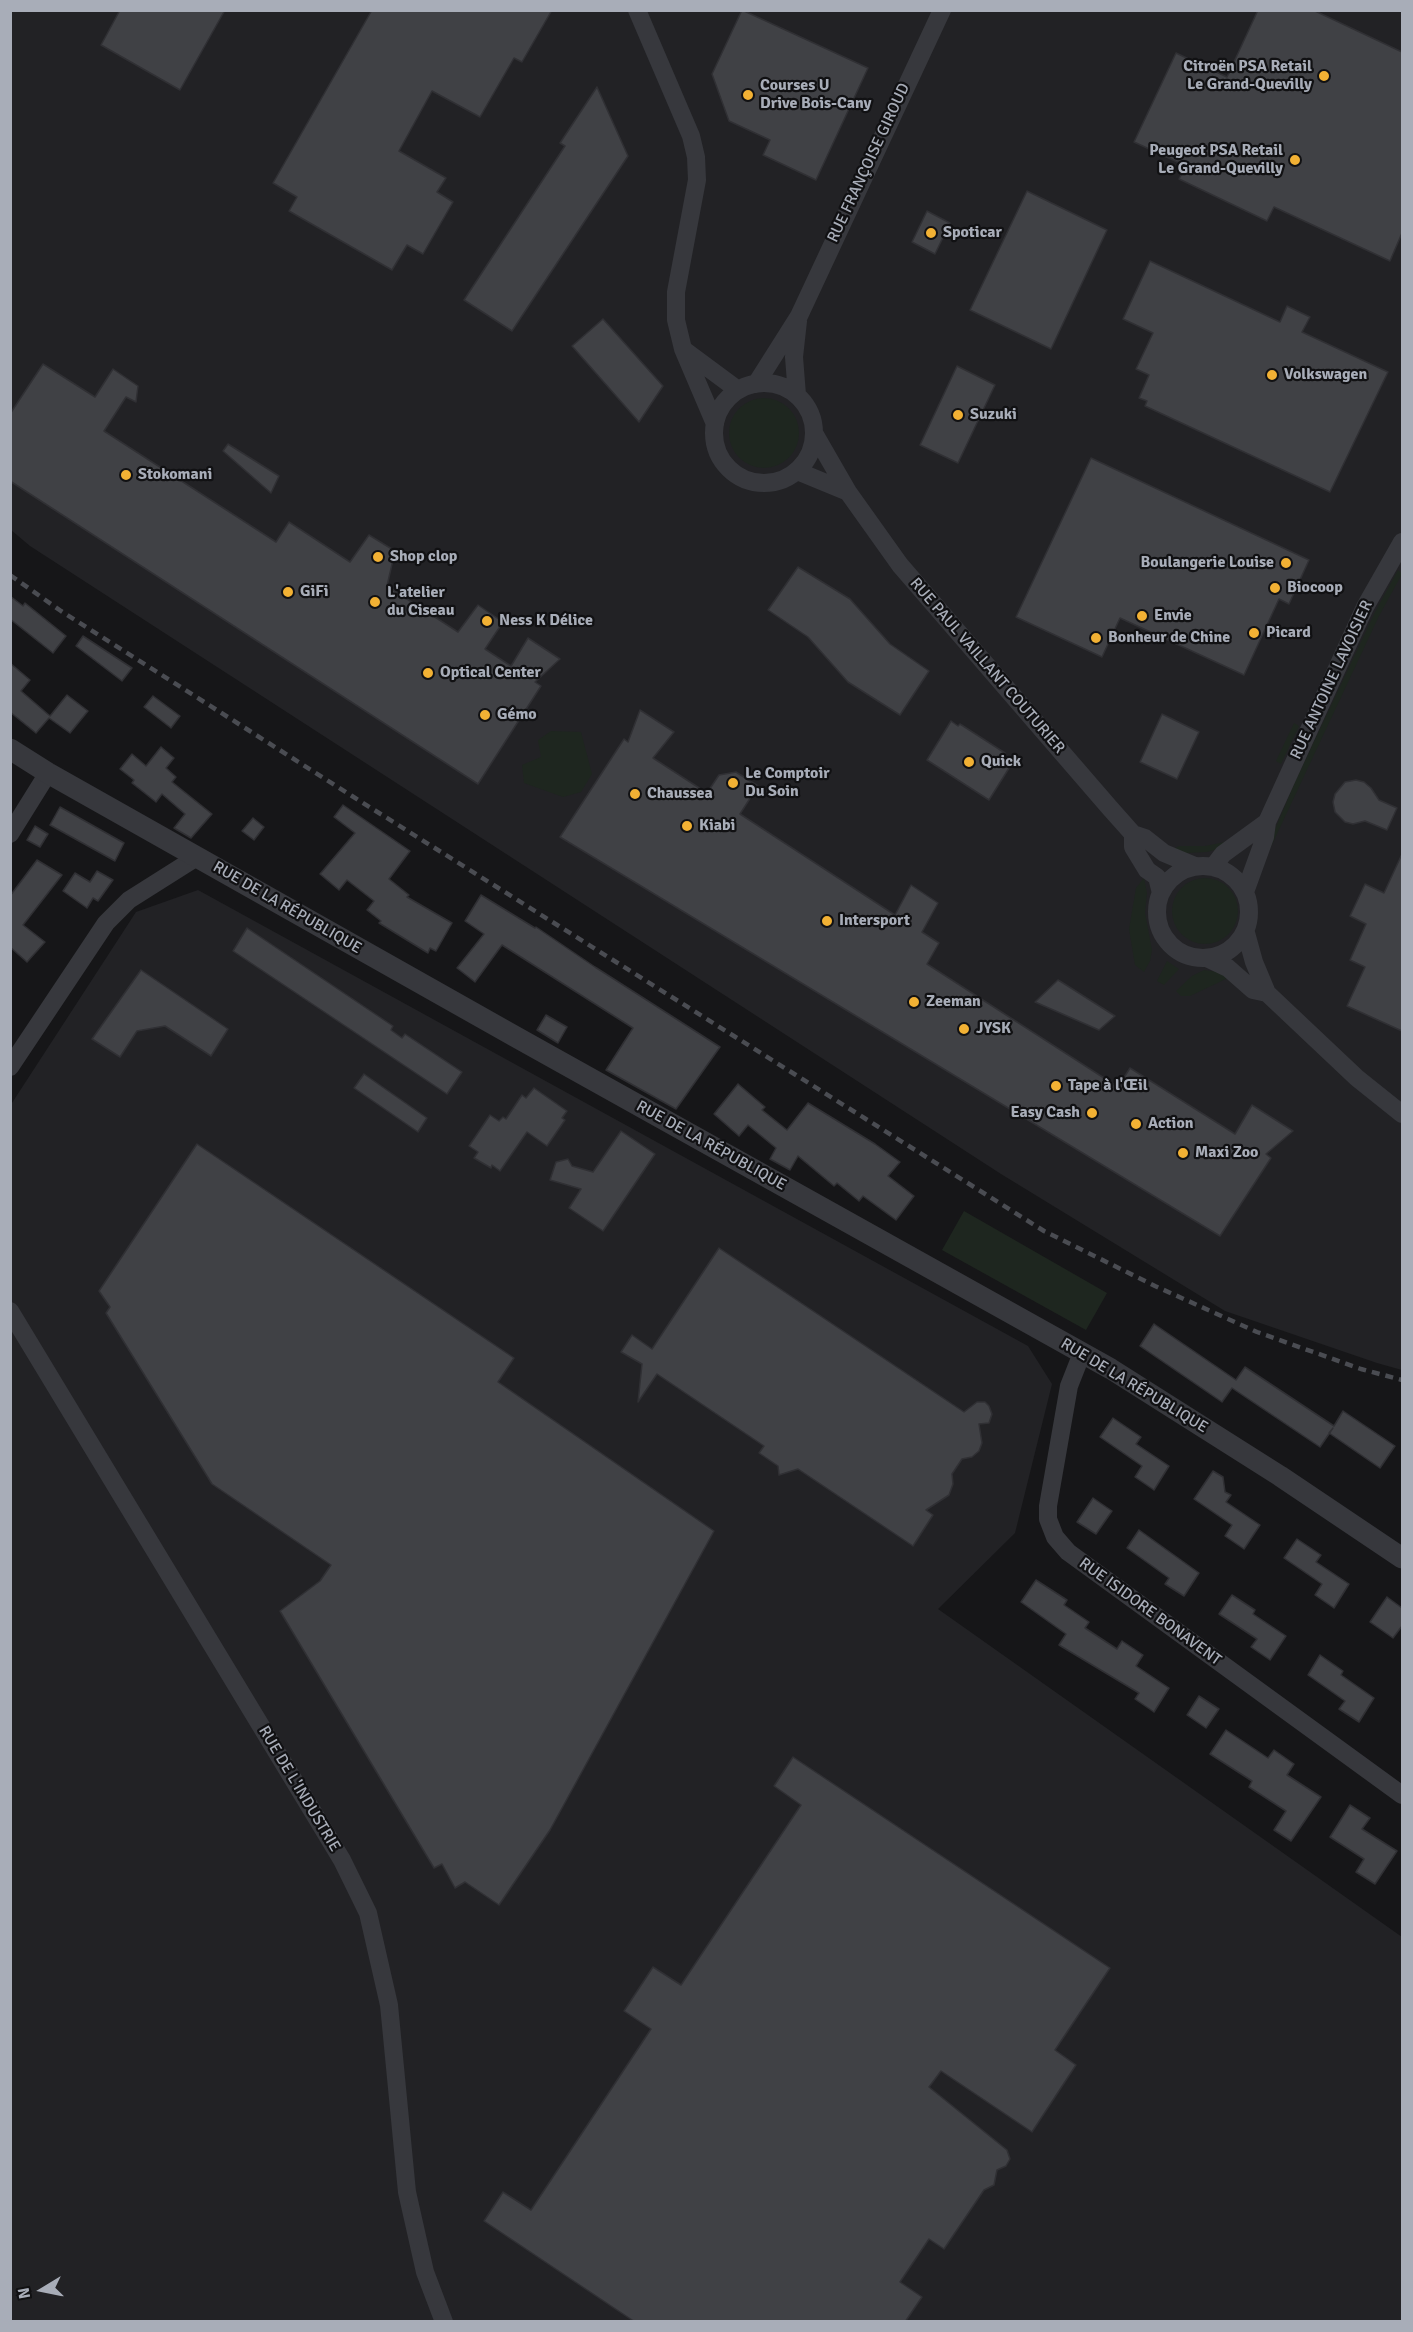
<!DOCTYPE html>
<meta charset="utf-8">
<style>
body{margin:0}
#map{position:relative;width:1413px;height:2332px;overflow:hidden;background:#161618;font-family:Signika,sans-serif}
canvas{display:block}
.frame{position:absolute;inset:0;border:12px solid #a8adb8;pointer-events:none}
.north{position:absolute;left:12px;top:2260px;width:60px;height:60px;-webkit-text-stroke:4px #111113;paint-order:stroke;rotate:260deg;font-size:16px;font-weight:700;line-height:24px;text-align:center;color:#a8adb8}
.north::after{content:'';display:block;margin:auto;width:21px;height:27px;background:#a8adb8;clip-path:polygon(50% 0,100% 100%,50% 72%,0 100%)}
</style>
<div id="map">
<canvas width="1413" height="2332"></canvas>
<div class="frame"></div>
<div class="north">N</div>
</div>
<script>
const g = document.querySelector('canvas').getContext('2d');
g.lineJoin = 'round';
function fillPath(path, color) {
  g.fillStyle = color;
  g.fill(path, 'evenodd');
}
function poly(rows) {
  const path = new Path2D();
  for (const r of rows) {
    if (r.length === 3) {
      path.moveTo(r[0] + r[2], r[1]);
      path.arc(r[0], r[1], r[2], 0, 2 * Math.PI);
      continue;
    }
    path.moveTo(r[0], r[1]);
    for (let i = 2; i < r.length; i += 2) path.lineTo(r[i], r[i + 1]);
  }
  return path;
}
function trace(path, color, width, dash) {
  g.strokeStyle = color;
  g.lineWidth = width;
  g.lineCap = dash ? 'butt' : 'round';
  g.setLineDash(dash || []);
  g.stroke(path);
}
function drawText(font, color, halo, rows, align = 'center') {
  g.font = font + ' Signika,sans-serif';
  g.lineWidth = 4.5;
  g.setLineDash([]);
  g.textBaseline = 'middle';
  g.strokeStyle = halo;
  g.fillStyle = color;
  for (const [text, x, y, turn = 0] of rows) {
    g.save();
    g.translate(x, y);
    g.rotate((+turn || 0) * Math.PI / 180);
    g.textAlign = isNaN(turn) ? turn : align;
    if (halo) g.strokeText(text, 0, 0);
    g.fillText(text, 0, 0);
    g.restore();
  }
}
const built = poly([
 [10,11,1402,11,1402,1370,1377,1363,1225,1311,1001,1174,30,546,11,530],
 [198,890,1028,1346,1052,1384,1015,1533,938,1609,1402,1937,1402,2321,11,2321,10,1106,136,912]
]);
const green = poly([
 [764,433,35],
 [1398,570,1402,574,1379,616,1269,851,1266,850,1296,780,1375,612],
 [1294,723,1299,726,1281,764,1276,761],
 [551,731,581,732,592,774,581,792,563,797,524,783,522,765,541,757,538,740],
 [1225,842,1218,849,1207,852,1186,853,1173,849,1179,846,1205,846],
 [1144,878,1147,893,1145,913,1152,950,1150,961,1144,972,1135,965,1129,929,1136,888],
 [1205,911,33],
 [1167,961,1179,969,1164,985,1157,981],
 [1204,970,1218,972,1230,977,1190,996,1181,996,1176,991,1192,976],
 [964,1211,1107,1293,1086,1330,942,1250]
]);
const building = poly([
 [120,10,225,10,180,90,101,45,120,10],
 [372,10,552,10,522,62,514,58,480,117,432,91,399,151,446,178,437,192,453,202,423,254,407,245,392,270,289,211,297,197,273,183,372,10],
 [742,10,868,68,816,180,763,155,770,140,729,121,712,74,742,10],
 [1258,10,1313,10,1402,52,1402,233,1390,261,1274,207,1267,221,1179,179,1186,166,1134,142,1176,53,1227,77,1258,10],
 [597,87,628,156,512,331,464,300,565,146,560,143,597,87],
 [1027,191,1107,230,1051,349,970,310,1027,191],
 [927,211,950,223,935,254,912,242,927,211],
 [1150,261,1280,322,1287,306,1310,317,1302,332,1388,372,1330,492,1145,406,1147,401,1139,398,1149,375,1136,369,1153,333,1123,319,1150,261],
 [603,319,663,386,639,422,572,346,603,319],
 [43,364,95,397,113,369,138,386,136,402,126,397,104,431,276,542,289,522,350,562,369,535,395,551,387,586,458,632,478,605,503,622,485,649,511,666,528,638,560,659,535,682,541,686,478,784,10,481,10,414,43,364],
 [957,366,995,385,958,463,920,445,957,366],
 [228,444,279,476,271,493,223,451,228,444],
 [1091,458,1309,560,1289,604,1279,599,1244,675,1120,618,1102,657,1016,617,1091,458],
 [798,567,850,599,890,644,929,671,900,715,848,682,808,637,768,610,798,567],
 [10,596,23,606,25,603,66,636,53,653,10,619,10,596],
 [83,636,132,668,122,681,76,646,83,636],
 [10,663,30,680,21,691,50,716,67,695,88,711,70,733,49,718,36,733,10,712,10,663],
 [153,696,180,716,171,728,144,707,153,696],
 [640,710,674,732,653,758,707,793,719,775,736,772,750,781,758,786,740,814,895,915,911,885,938,903,922,932,939,943,927,964,1118,1087,1130,1068,1235,1134,1252,1105,1293,1131,1266,1154,1271,1158,1220,1236,560,837,624,739,628,742,640,710],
 [1162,714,1199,732,1177,779,1140,762,1162,714],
 [951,721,958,726,960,724,1005,753,1001,758,1011,765,989,800,927,760,951,721],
 [161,747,174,758,166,768,176,777,172,782,212,814,191,838,174,828,185,814,162,794,156,802,132,783,134,780,120,769,132,754,146,766,161,747],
 [1356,780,1364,782,1371,788,1379,800,1397,808,1387,830,1365,821,1353,824,1345,822,1335,812,1333,802,1335,794,1345,782,1356,780],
 [343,805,410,851,389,879,409,895,407,897,452,923,436,951,430,948,428,953,379,923,381,921,367,910,374,901,347,880,339,890,320,874,355,833,334,817,343,805],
 [60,807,124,843,115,861,50,825,60,807],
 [253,818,264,827,254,840,242,831,253,818],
 [35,826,48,834,40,847,27,840,35,826],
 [1402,854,1402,1031,1347,1006,1365,967,1350,960,1366,924,1350,916,1365,884,1384,893,1402,854],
 [37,860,62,875,23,925,45,942,27,962,10,947,10,896,37,860],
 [97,871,113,880,98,901,93,898,87,908,63,891,75,873,90,882,97,871],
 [481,895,535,928,536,927,595,967,720,1047,676,1109,606,1070,633,1028,502,945,475,982,457,968,484,934,465,921,481,895],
 [247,928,393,1026,391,1030,402,1038,405,1034,462,1072,447,1094,233,951,247,928],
 [141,970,228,1029,211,1056,165,1026,137,1031,120,1057,92,1039,141,970],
 [1058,980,1063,983,1115,1016,1099,1030,1035,1002,1058,980],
 [546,1015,567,1027,558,1043,537,1030,546,1015],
 [364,1074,427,1118,418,1132,354,1088,364,1074],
 [738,1084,765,1107,762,1110,787,1130,808,1103,875,1144,900,1162,888,1176,914,1196,896,1220,863,1196,859,1201,837,1183,834,1186,798,1156,790,1170,770,1159,776,1148,748,1125,739,1136,714,1114,738,1084],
 [534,1088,567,1111,562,1118,565,1120,547,1146,527,1132,500,1171,492,1165,491,1168,474,1158,478,1152,469,1146,490,1115,499,1121,503,1117,506,1119,522,1095,526,1098,534,1088],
 [621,1131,655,1154,603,1231,569,1208,581,1189,550,1180,556,1162,568,1159,572,1166,593,1172,621,1131],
 [197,1144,514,1358,498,1382,714,1531,550,1830,499,1905,465,1882,455,1888,442,1864,434,1868,280,1611,320,1581,331,1565,212,1484,106,1313,110,1307,99,1291,197,1144],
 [719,1248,964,1412,977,1402,985,1402,989,1406,992,1414,989,1423,979,1424,982,1443,979,1451,972,1457,962,1459,952,1474,953,1484,949,1495,926,1510,933,1515,913,1546,798,1469,779,1475,778,1466,759,1453,764,1446,657,1374,638,1402,642,1364,621,1352,632,1335,652,1349,719,1248],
 [1154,1324,1236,1380,1245,1367,1334,1426,1343,1411,1395,1446,1380,1468,1329,1433,1333,1428,1320,1447,1232,1388,1222,1402,1140,1346,1154,1324],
 [1113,1418,1141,1437,1136,1444,1169,1466,1154,1490,1135,1477,1142,1466,1100,1437,1113,1418],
 [1213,1471,1223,1477,1225,1492,1231,1495,1226,1502,1260,1525,1244,1549,1225,1536,1232,1525,1194,1499,1213,1471],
 [1093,1498,1112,1511,1096,1534,1077,1522,1093,1498],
 [1139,1530,1199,1573,1184,1596,1165,1584,1169,1578,1127,1548,1139,1530],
 [1297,1539,1321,1555,1316,1562,1349,1584,1334,1608,1315,1595,1322,1584,1284,1558,1297,1539],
 [1036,1580,1067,1600,1064,1605,1089,1622,1085,1628,1117,1649,1122,1641,1143,1655,1136,1666,1169,1688,1154,1712,1135,1699,1139,1693,1059,1645,1066,1634,1021,1602,1036,1580],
 [1232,1595,1255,1610,1253,1614,1286,1636,1270,1660,1251,1647,1257,1639,1219,1614,1232,1595],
 [1387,1597,1402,1608,1402,1626,1393,1638,1370,1622,1387,1597],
 [1320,1655,1343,1671,1341,1675,1374,1698,1359,1722,1339,1709,1345,1701,1308,1675,1320,1655],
 [1199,1696,1219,1709,1206,1728,1187,1715,1199,1696],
 [1226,1730,1268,1758,1274,1750,1294,1764,1287,1775,1321,1797,1291,1841,1274,1830,1286,1811,1249,1787,1252,1781,1210,1754,1226,1730],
 [793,1757,1110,1968,1055,2050,1076,2065,1032,2132,941,2071,929,2087,1007,2150,1010,2159,1006,2166,997,2170,994,2185,984,2190,944,2249,929,2239,900,2282,922,2297,905,2322,635,2322,484,2221,503,2192,531,2210,651,2029,624,2011,653,1967,681,1985,801,1805,774,1786,793,1757],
 [1350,1805,1370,1818,1362,1829,1397,1851,1375,1884,1356,1872,1364,1859,1330,1837,1350,1805]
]);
const minor = poly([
 [637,10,691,136,696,157,697,180,676,292,676,320,683,349,715,424],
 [684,350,738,390],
 [764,433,50],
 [756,384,799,316,942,10],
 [797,395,794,357,798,321],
 [814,433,848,492,900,565,1109,807,1133,834,1145,838,1164,853,1195,866],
 [797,471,848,492],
 [10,834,48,773],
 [1133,834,1133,847,1147,870,1157,877,1161,893],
 [1203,912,46],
 [1213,867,1223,854,1267,822],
 [1245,892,1265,837,1267,822,1365,607,1402,542],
 [1246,933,1254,962,1267,993,1357,1078,1402,1114],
 [1207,958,1228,968,1253,990,1267,993],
 [10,1067,106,923,129,900,197,857],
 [10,1311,342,1860,368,1913,389,2005,407,2192,425,2272,444,2322],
 [1082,1353,1069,1386,1048,1506,1048,1519,1055,1537,1068,1552,1402,1795]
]);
const tertiary = poly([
 [10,749,48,773,516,1037,1111,1369,1280,1476,1402,1558]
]);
const rail = poly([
 [10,575,61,611,352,796,1044,1231,1155,1286,1257,1332,1361,1369,1402,1380]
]);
const markers = [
 [1324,76,6,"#f2b134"],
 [748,95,6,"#f2b134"],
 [1295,160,6,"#f2b134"],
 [931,233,6,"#f2b134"],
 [1272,375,6,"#f2b134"],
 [958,415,6,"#f2b134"],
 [126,475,6,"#f2b134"],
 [378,557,6,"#f2b134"],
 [1286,563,6,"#f2b134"],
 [1275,588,6,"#f2b134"],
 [288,592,6,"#f2b134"],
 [375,602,6,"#f2b134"],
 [1142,616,6,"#f2b134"],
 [487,621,6,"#f2b134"],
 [1254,633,6,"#f2b134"],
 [1096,638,6,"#f2b134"],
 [428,673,6,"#f2b134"],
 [485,715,6,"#f2b134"],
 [969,762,6,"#f2b134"],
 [733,783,6,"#f2b134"],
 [635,794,6,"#f2b134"],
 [687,826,6,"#f2b134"],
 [827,921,6,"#f2b134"],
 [914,1002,6,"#f2b134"],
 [964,1029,6,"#f2b134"],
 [1056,1086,6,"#f2b134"],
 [1092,1113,6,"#f2b134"],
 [1136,1124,6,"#f2b134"],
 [1183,1153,6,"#f2b134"]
];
const poiNames = [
 ["Citroën PSA Retail",1312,67,"right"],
 ["Le Grand-Quevilly",1312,85,"right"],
 ["Courses U",760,86],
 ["Drive Bois-Cany",760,104],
 ["Peugeot PSA Retail",1283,151,"right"],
 ["Le Grand-Quevilly",1283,169,"right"],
 ["Spoticar",943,233],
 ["Volkswagen",1284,375],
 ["Suzuki",970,415],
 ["Stokomani",138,475],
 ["Shop clop",390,557],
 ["Boulangerie Louise",1274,563,"right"],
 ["Biocoop",1287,588],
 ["GiFi",300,592],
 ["L'atelier",387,593],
 ["du Ciseau",387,611],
 ["Envie",1154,616],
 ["Ness K Délice",499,621],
 ["Picard",1266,633],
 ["Bonheur de Chine",1108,638],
 ["Optical Center",440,673],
 ["Gémo",497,715],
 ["Quick",981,762],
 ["Le Comptoir",745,774],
 ["Du Soin",745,792],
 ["Chaussea",647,794],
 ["Kiabi",699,826],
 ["Intersport",839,921],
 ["Zeeman",926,1002],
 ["JYSK",976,1029],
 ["Tape à l'Œil",1068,1086],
 ["Easy Cash",1080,1113,"right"],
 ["Action",1148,1124],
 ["Maxi Zoo",1195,1153]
];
const streetNames = [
 ["RUE FRANÇOISE GIROUD",869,163,-65],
 ["RUE PAUL VAILLANT COUTURIER",987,666,49],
 ["RUE ANTOINE LAVOISIER",1332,680,-65],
 ["RUE DE LA RÉPUBLIQUE",287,908,30],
 ["RUE DE LA RÉPUBLIQUE",711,1146,29],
 ["RUE DE LA RÉPUBLIQUE",1134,1386,31],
 ["RUE ISIDORE BONAVENT",1150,1612,36],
 ["RUE DE L'INDUSTRIE",299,1789,59]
];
fillPath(built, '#222225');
fillPath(green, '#1e261f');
fillPath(building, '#404145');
trace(building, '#303034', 1.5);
trace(minor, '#37383d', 18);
trace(tertiary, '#37383d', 21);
trace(rail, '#4a4c52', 4.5, [8, 6]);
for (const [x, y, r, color] of markers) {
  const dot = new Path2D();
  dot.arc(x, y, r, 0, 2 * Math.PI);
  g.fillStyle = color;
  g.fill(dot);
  trace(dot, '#111113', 2);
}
drawText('bold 16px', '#a8adb8', '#111113', poiNames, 'left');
drawText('16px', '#a8adb8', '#111113', streetNames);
</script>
